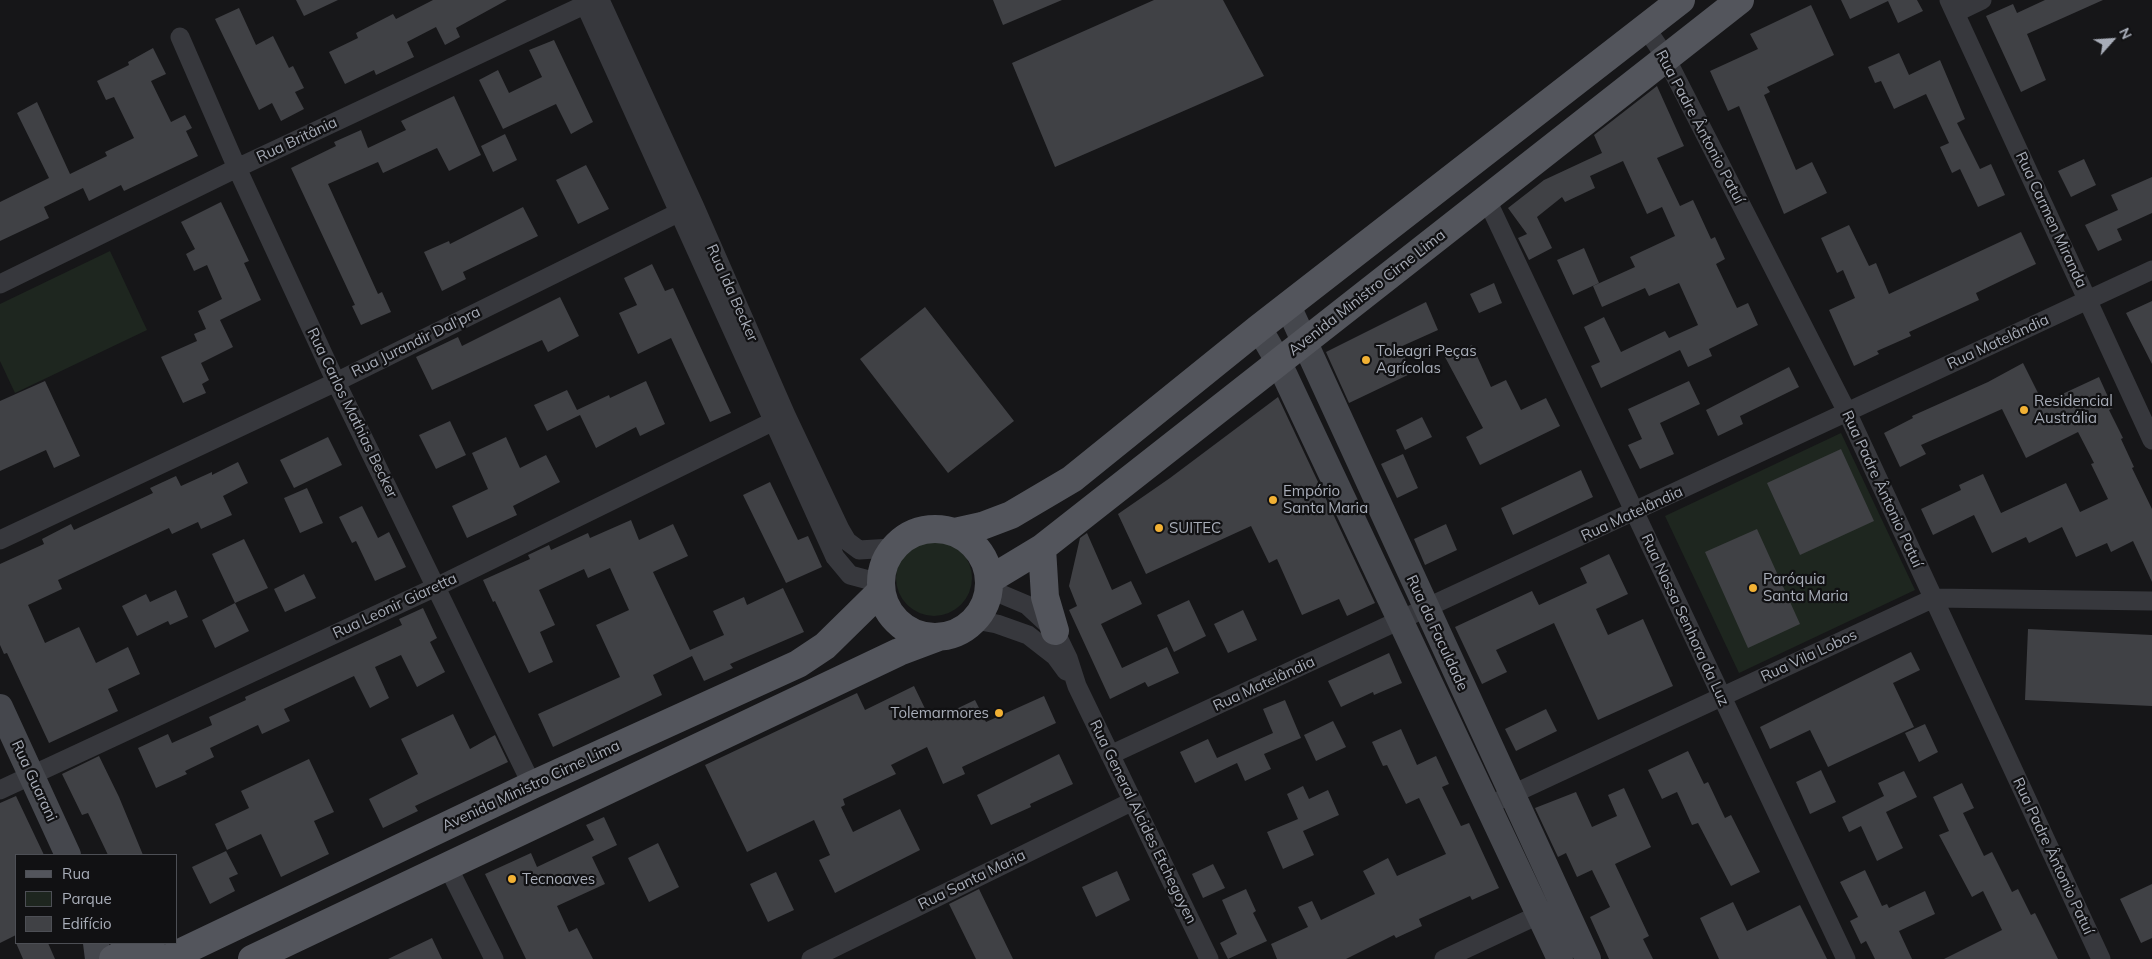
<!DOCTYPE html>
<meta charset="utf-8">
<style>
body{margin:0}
#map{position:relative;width:2152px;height:959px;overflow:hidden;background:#161618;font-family:Mulish,sans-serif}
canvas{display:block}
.legend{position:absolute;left:15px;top:854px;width:162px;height:90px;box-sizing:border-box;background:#111113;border:1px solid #4d4f55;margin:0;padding:6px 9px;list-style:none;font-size:15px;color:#a8adb8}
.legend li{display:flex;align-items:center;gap:10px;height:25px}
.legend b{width:25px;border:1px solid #4d4f55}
.north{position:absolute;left:2087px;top:15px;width:50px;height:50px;-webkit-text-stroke:4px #111113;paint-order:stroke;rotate:64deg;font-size:14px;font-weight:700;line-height:20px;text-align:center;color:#a8adb8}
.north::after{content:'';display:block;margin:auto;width:18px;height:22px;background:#a8adb8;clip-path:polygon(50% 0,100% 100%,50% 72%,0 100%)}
</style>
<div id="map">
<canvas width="2152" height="959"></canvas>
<ul class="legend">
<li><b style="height:6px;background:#53555c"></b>Rua</li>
<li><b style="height:14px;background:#1e261f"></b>Parque</li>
<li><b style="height:14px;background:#404145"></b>Edifício</li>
</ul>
<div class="north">N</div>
</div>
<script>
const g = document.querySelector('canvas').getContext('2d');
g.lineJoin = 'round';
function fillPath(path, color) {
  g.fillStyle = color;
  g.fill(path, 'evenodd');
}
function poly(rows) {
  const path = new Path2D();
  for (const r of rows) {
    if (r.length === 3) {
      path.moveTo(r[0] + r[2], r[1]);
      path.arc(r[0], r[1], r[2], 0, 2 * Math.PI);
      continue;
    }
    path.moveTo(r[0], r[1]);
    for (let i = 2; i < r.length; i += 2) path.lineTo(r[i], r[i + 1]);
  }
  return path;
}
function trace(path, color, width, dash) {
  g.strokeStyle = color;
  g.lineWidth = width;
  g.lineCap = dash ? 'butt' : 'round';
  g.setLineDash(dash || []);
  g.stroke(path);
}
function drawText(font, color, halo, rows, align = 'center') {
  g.font = font + ' Mulish,sans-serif';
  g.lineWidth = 4.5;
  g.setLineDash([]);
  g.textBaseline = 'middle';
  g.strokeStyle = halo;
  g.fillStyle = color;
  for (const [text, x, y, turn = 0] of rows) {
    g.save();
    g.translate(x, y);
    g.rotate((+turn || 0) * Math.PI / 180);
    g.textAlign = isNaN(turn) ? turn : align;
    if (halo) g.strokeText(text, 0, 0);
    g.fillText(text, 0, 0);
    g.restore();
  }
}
const green = poly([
 [110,251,147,330,15,393,0,361,0,304],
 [1841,433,1915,590,1739,673,1665,516],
 [934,578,38]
]);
const building = poly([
 [296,0,338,0,304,16],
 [433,0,507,0,456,28,460,37,445,45,436,27,407,42,414,57,376,75,374,70,345,84,329,52,358,38,356,33,393,14,396,19],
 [993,0,1062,0,1003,25],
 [1154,0,1223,0,1264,76,1055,167,1012,63],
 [1841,0,1917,0,1923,11,1898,23,1888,1,1850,19],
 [2045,0,2103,0,2027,34,2046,80,2021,92,1986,16,2013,4,2017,13],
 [1811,5,1834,55,1767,87,1770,92,1764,95,1796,170,1812,162,1827,193,1784,214,1739,106,1728,111,1710,71,1758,49,1750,34],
 [239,8,256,45,273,36,289,68,293,66,304,88,295,92,304,109,281,121,272,103,259,110,215,19],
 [554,40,593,122,571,134,556,104,503,129,479,80,498,70,509,93,542,77,529,50],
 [153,48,166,74,151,81,171,122,185,115,192,128,186,131,198,156,124,191,121,185,89,201,83,188,44,207,49,218,0,241,0,202,49,178,17,113,37,102,70,174,107,156,105,152,134,138,114,97,106,100,97,81,129,65,128,62],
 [1899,53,1909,75,1940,60,1965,119,1957,123,1980,169,1991,164,2005,195,1978,207,1960,169,1952,173,1940,147,1949,143,1926,94,1894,109,1881,81,1875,83,1868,67],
 [1657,86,1684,146,1657,158,1680,206,1693,200,1711,239,1715,237,1725,259,1716,264,1737,308,1748,303,1758,325,1709,349,1712,356,1688,367,1680,350,1601,388,1591,366,1600,362,1584,327,1604,317,1621,352,1665,331,1669,338,1698,325,1679,283,1649,296,1645,288,1602,307,1593,286,1635,267,1630,257,1675,236,1662,207,1647,214,1623,161,1590,176,1595,188,1565,202,1562,197,1537,217,1552,248,1529,260,1518,238,1527,234,1508,208,1544,180,1602,153,1594,135],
 [454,96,481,155,449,171,437,148,383,173,378,162,328,184,378,294,382,292,391,312,361,325,352,306,355,305,291,168,336,146,334,142,361,130,368,148,406,130,401,121],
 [505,134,517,160,493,172,481,146],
 [2084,159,2096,185,2071,197,2058,171],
 [586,165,609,209,578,224,556,180],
 [2152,177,2152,213,2117,229,2122,240,2098,251,2085,225,2118,210,2111,195],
 [221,202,249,261,244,263,261,300,220,320,233,347,201,363,209,380,202,384,206,393,183,403,161,357,197,341,194,334,206,329,198,311,222,299,207,265,194,271,186,254,195,249,181,222],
 [523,207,538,236,463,272,466,279,442,291,424,252,449,241,450,244],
 [1849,225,1869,266,1876,263,1889,294,2021,232,2036,264,1976,293,1979,300,1909,332,1911,336,1877,351,1879,354,1854,366,1829,310,1855,298,1843,270,1837,273,1821,238],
 [1584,248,1599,283,1573,295,1557,260],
 [652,264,665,291,673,288,731,413,710,422,671,338,638,354,619,313,637,305,624,278],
 [1494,283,1502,303,1479,313,1470,294],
 [560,297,579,336,548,352,542,340,432,390,416,357,458,337,462,346],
 [2152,301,2152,364,2126,313],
 [1426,302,1438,330,1400,347,1412,373,1349,403,1326,352],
 [925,307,1014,421,948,473,860,359],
 [1472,345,1491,387,1506,380,1521,410,1546,398,1560,426,1480,465,1466,437,1483,428,1445,357],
 [2023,363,2043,403,2099,377,2113,408,2109,410,2123,438,2121,439,2134,467,2132,468,2152,509,2152,582,2133,541,2111,552,2107,543,2076,557,2062,527,2029,543,2026,537,1992,553,1974,515,1933,535,1921,509,1961,490,1959,485,1983,474,2001,513,2066,483,2080,512,2108,499,2091,464,2094,463,2078,432,2026,458,2002,409,1921,445,1926,454,1900,467,1884,433,1913,418,1912,416,1988,382],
 [1789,367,1799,387,1740,416,1743,424,1718,436,1706,410],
 [45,381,80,456,54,468,46,450,0,471,0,401],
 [646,381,665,424,640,436,636,427,596,448,580,415,547,431,534,405,567,390,577,410,609,395,610,398],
 [1689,381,1700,404,1660,423,1674,454,1640,469,1628,445,1642,439,1628,409],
 [1278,397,1375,603,1347,616,1339,599,1302,615,1277,559,1269,563,1251,526,1146,574,1118,514,1170,478],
 [1422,417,1432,437,1405,450,1396,430],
 [450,421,466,455,436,469,419,435],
 [328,437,342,465,294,488,280,460],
 [506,437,520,468,546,455,560,482,513,506,517,515,467,538,452,506,488,489,472,453],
 [1841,449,1874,521,1800,555,1767,483],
 [1403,454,1418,488,1397,498,1381,464],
 [238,462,248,483,223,496,232,515,201,529,198,522,172,534,169,528,58,580,62,589,28,605,45,643,79,627,96,663,128,647,140,674,108,689,118,711,49,743,7,653,4,654,0,645,0,564,44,544,42,539,71,524,74,530,153,493,150,488,176,476,181,486,212,472,212,475],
 [1581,470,1593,497,1513,535,1501,508],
 [770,482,798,540,808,536,822,567,786,583,743,495],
 [307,488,323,523,300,533,284,498],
 [362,506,378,538,389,532,406,567,375,581,356,541,352,543,339,517],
 [631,520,639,540,673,524,688,556,653,572,690,650,724,635,713,611,744,597,747,605,783,588,804,632,730,664,733,668,704,681,692,656,653,675,662,695,553,747,538,714,620,677,596,625,629,610,610,568,588,578,584,569,539,590,555,625,540,632,553,662,529,673,495,601,493,602,483,580,530,559,528,555,549,545,551,550,588,533,590,538],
 [1446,524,1457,550,1425,565,1414,539],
 [1757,529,1800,624,1748,648,1705,552],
 [1087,533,1112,590,1131,581,1142,604,1101,624,1122,668,1167,647,1179,673,1148,687,1145,682,1110,699,1069,610,1077,606,1069,586,1080,538],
 [244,539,268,588,235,603,212,554],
 [1609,554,1628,594,1596,609,1608,635,1643,619,1673,686,1598,720,1554,623,1496,650,1507,672,1482,684,1455,627,1532,591,1539,605,1587,583,1580,568],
 [304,574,316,598,285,612,274,589],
 [176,590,188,617,170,625,168,621,137,636,122,606,146,594,150,602],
 [1189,600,1206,636,1174,652,1157,615],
 [235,603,249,631,215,648,202,620],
 [423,608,437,638,430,642,445,672,417,687,401,655,375,667,389,698,370,708,354,676,284,709,290,721,262,734,258,725,210,748,214,757,185,771,187,774,156,788,138,748,168,734,172,743,212,725,209,717,246,700,245,697,402,625,399,619],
 [1243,610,1257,640,1228,653,1214,624],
 [2028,629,2152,635,2152,706,2025,700],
 [1911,652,1920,670,1893,683,1914,727,1828,767,1810,730,1770,749,1760,727],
 [1389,653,1402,683,1374,695,1373,692,1341,707,1328,681],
 [914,686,931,721,975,700,986,722,1044,696,1056,723,962,767,965,774,943,784,927,747,891,765,896,774,843,799,845,805,841,807,853,832,900,809,920,850,835,893,819,860,830,855,814,820,747,852,705,765,857,693,865,710],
 [1285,700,1301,738,1264,754,1271,769,1245,781,1237,763,1195,783,1180,752,1208,739,1217,758,1273,733,1263,709],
 [1546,709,1557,731,1516,751,1505,729],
 [453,714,470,749,495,735,508,762,415,806,418,811,383,828,369,799,418,774,401,739],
 [1333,721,1346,747,1316,761,1304,735],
 [1925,724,1938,752,1919,762,1905,733],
 [1401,729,1417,765,1436,756,1449,784,1442,787,1461,826,1469,823,1499,888,1472,900,1470,896,1419,919,1422,926,1396,938,1394,935,1346,959,1277,959,1271,944,1308,927,1298,907,1312,901,1321,920,1375,894,1363,871,1388,858,1397,876,1446,854,1419,798,1406,804,1387,765,1383,766,1372,742],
 [1688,751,1704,784,1708,782,1725,818,1731,815,1760,872,1731,886,1698,823,1692,825,1677,792,1662,799,1648,770],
 [1059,754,1073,784,1030,804,1031,807,991,825,977,795],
 [99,756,119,797,143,855,108,855,88,813,82,815,62,774],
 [309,759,334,812,314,821,329,854,281,877,261,834,227,850,215,824,249,808,241,791],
 [1821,770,1836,802,1810,814,1796,782],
 [1904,771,1917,797,1886,812,1903,848,1877,861,1861,826,1849,832,1842,817,1884,796,1878,783],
 [1962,783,1974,808,1963,813,1984,856,1992,852,2012,892,2018,889,2031,915,2035,913,2058,959,1944,959,2002,930,1983,891,1972,897,1939,835,1949,831,1933,797],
 [1303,786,1309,799,1328,790,1339,815,1303,831,1314,855,1283,869,1267,832,1298,819,1287,794],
 [1624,788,1651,847,1615,864,1649,936,1643,939,1653,959,1609,959,1590,917,1610,907,1592,870,1577,877,1566,853,1558,857,1535,808,1576,792,1592,827,1617,816,1608,795],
 [16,796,44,855,16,855,16,935,0,943,0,803],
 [604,817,617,845,592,857,605,884,557,906,569,932,577,928,593,959,526,959,485,874,531,853,537,867,594,840,586,825],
 [658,843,679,887,649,902,628,858],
 [226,851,238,874,229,878,235,891,210,904,192,867],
 [1213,864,1225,888,1203,898,1192,874],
 [1865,870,1882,906,1887,904,1889,908,1925,891,1935,914,1899,931,1912,959,1875,959,1866,941,1861,944,1850,921,1858,917,1840,882],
 [1117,871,1130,900,1096,917,1082,887],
 [776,872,794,910,768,922,750,884],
 [2152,884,2152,938,2141,943,2120,899],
 [979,889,1013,959,976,959,949,904],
 [1246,889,1256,911,1253,913,1267,941,1228,959,1220,943,1237,934,1222,900],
 [1733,902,1747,931,1800,905,1827,959,1719,959,1700,918],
 [432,938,442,959,388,959],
 [16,943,48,943,55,959,23,959]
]);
const street = poly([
 [583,0,835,557,850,575,880,583],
 [600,0,694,205,786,415,840,529,847,541,859,550,892,548],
 [1949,0,2152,440],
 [1955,13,1982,0],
 [1646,28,1666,58,1847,412,2101,959],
 [180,37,237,168,336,382,532,785],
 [1487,200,1846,959],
 [0,284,237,168,595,0],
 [0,540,336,382,694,205],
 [989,589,1027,605,1055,631,1068,658,1077,686,1209,959],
 [975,620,997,624,1028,635,1055,656,1066,671],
 [1110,755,2152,270],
 [0,790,436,587,786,415],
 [1502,799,1934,598,2152,601],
 [448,867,494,959],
 [811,959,1133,801],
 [1444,959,1549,910]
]);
const secondary = poly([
 [1288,306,1588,959],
 [1259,328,1278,361,1560,959],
 [0,707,68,855],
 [96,943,98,959]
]);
const primary = poly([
 [935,583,54],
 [955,532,982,526,1011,515,1072,479,1259,328,1681,0],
 [1042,548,1045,597,1055,631],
 [989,580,1042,548,1740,0],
 [113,959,122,954,136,951,151,953,163,959],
 [167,959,532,785,798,664,825,646,880,592],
 [252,959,899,652,939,637]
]);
const markers = [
 [1366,360,5,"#f2b134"],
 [2024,410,5,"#f2b134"],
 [1273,500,5,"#f2b134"],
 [1159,528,5,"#f2b134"],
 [1753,588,5,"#f2b134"],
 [999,713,5,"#f2b134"],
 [512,879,5,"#f2b134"]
];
const streetNames = [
 ["Rua Padre Ântonio Patuí",1700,127,62],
 ["Rua Britânia",297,140,-25],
 ["Rua Carmen Miranda",2051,220,65],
 ["Rua Ida Becker",732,293,66],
 ["Avenida Ministro Cirne Lima",1367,293,-38],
 ["Rua Jurandir Dal'pra",416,342,-26],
 ["Rua Matelândia",1998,342,-25],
 ["Rua Carlos Mathias Becker",352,413,64],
 ["Rua Padre Ântonio Patuí",1882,489,65],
 ["Rua Matelândia",1632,514,-25],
 ["Rua Leonir Giaretta",395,606,-25],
 ["Rua Nossa Senhora da Luz",1685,620,65],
 ["Rua da Faculdade",1437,633,65],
 ["Rua Vila Lobos",1809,656,-25],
 ["Rua Matelândia",1264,684,-25],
 ["Rua Guarani",34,781,65],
 ["Avenida Ministro Cirne Lima",531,786,-25],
 ["Rua General Alcides Etchegoyen",1143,822,64],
 ["Rua Padre Ântonio Patuí",2053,856,65],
 ["Rua Santa Maria",972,880,-26]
];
const poiNames = [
 ["Toleagri Peças",1376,351],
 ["Agrícolas",1376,368],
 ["Residencial",2034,401],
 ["Austrália",2034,418],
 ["Empório",1283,491],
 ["Santa Maria",1283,508],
 ["SUITEC",1169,528],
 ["Paróquia",1763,579],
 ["Santa Maria",1763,596],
 ["Tolemarmores",989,713,"right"],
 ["Tecnoaves",522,879]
];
fillPath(green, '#1e261f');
fillPath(building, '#404145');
trace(street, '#37383d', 19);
trace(secondary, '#45474d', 26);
trace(primary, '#53555c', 28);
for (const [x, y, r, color] of markers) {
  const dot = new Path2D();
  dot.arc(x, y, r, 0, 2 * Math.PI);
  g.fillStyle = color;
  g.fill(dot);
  trace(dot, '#111113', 2);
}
drawText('15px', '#a8adb8', '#111113', streetNames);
drawText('15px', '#a8adb8', '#111113', poiNames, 'left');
</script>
